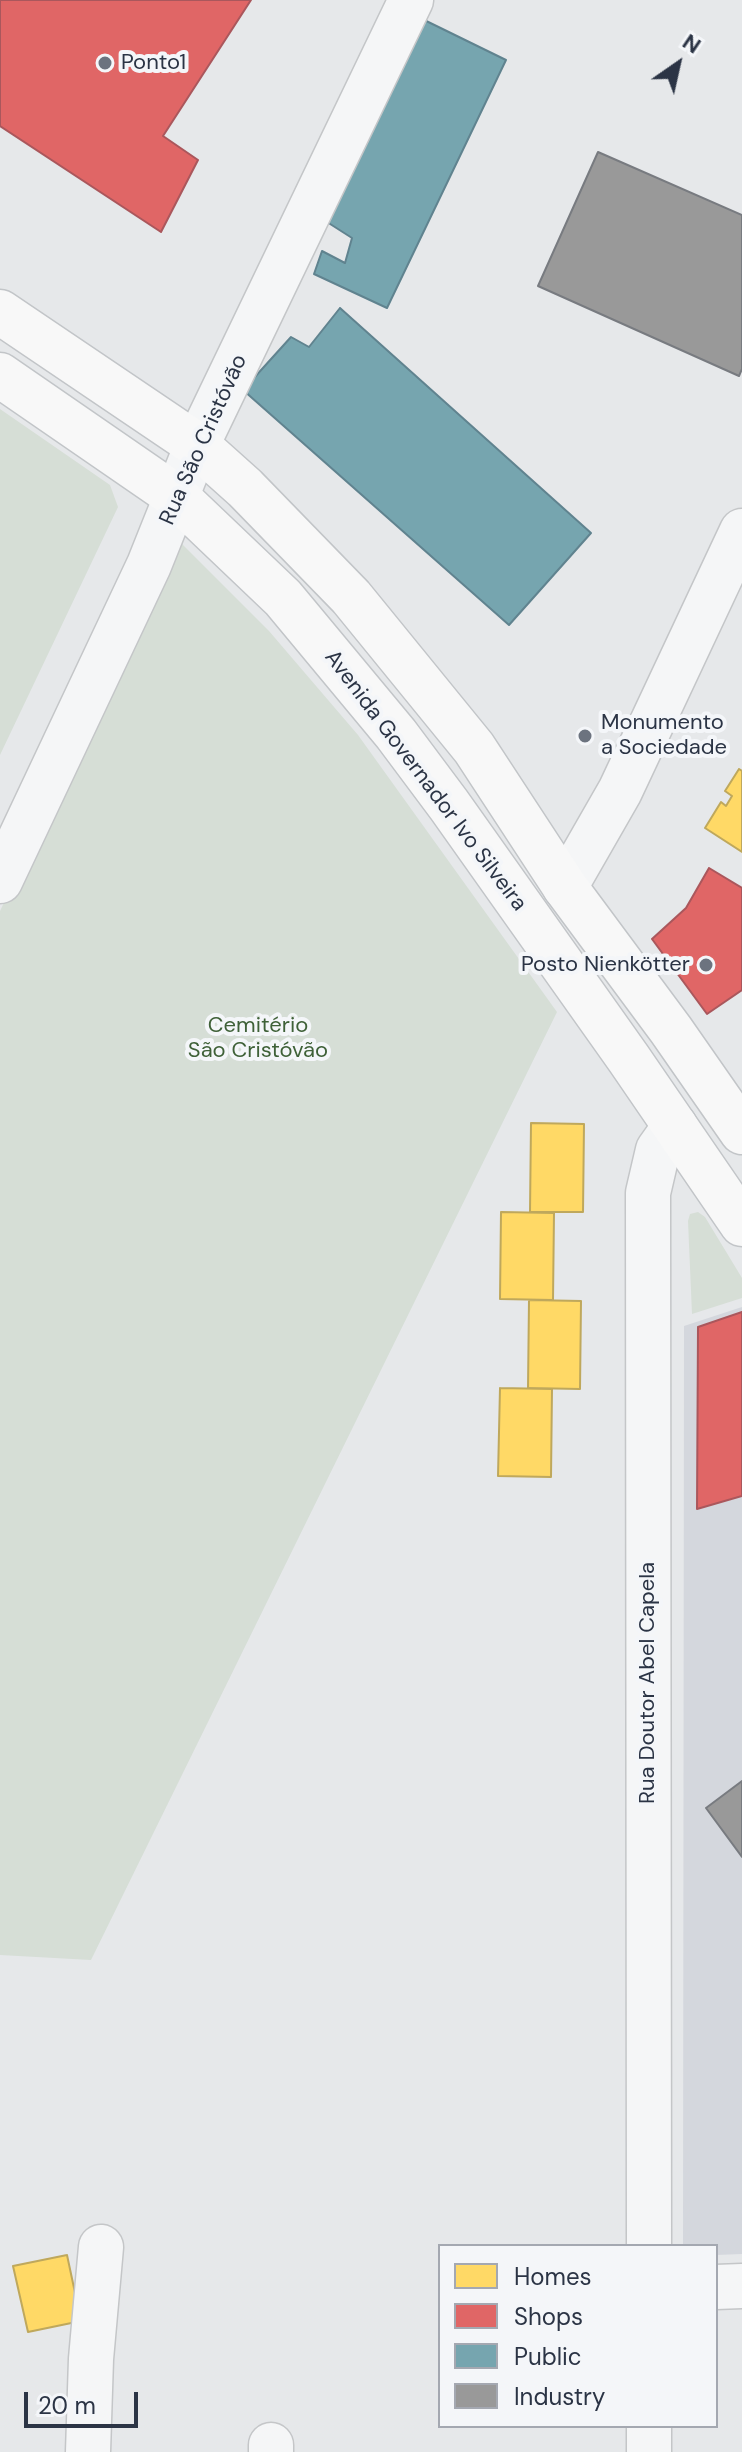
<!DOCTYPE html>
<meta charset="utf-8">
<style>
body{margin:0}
#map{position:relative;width:742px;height:2452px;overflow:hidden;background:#e6e8ea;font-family:"DM Sans",sans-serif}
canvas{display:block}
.legend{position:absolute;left:438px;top:2244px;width:280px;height:184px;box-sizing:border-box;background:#f4f6f9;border:2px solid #a4a8b1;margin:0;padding:10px 14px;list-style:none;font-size:24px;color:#2b3445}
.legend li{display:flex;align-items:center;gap:16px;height:40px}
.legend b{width:40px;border:2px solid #a4a8b1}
.north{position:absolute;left:638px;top:24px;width:80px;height:80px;-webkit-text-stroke:6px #f4f6f9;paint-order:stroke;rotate:34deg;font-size:22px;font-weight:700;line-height:32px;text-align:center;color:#2b3445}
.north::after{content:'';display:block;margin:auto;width:28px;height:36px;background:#2b3445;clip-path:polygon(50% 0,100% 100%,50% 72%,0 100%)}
.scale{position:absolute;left:24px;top:2392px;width:114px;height:36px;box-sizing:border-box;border:4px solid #2b3445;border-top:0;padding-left:10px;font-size:24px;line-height:28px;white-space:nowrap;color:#2b3445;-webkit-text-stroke:6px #f4f6f9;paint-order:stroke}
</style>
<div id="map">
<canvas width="742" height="2452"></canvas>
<ul class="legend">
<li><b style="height:22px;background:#ffd966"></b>Homes</li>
<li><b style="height:22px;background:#e06666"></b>Shops</li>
<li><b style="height:22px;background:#76a5af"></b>Public</li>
<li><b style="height:22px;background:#999"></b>Industry</li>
</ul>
<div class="north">N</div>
<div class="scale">20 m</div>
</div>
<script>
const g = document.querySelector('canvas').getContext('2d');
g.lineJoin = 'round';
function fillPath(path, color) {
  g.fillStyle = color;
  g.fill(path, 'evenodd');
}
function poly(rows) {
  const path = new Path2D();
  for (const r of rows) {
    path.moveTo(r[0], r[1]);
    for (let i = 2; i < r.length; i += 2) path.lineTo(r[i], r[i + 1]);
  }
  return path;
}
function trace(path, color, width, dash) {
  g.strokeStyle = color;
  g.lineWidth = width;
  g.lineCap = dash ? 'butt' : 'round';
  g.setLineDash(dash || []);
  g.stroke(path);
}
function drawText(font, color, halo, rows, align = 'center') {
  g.font = font + ' "DM Sans",sans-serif';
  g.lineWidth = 8;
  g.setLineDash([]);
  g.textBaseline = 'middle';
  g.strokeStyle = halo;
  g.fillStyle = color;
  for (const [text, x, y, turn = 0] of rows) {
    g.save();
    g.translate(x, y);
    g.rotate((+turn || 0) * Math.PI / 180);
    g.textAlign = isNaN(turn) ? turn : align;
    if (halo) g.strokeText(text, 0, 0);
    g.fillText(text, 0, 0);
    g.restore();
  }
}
const built = poly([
 [742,1307,742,2254,716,2255,716,2246,683,2246,684,1326]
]);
const green = poly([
 [0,409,110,485,118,507,0,755],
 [178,540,269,631,358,735,557,1012,91,1960,0,1955,0,911],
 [698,1212,705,1217,742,1278,742,1298,692,1314,688,1221,690,1214]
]);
const homes = poly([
 [739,769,742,771,742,852,705,828,721,802,726,806,732,796,725,791,739,769],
 [531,1123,584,1124,583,1212,530,1212,531,1123],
 [501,1212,554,1213,553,1300,500,1299,501,1212],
 [529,1300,581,1301,580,1389,528,1388,529,1300],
 [500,1388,552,1389,551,1477,498,1476,500,1388],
 [67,2255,81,2321,28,2332,13,2266,67,2255]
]);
const shops = poly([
 [0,0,251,0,163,136,198,160,161,232,0,126,0,0],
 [709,868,742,888,742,990,707,1014,652,939,686,908,709,868],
 [742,1312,742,1496,697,1509,698,1327,742,1312]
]);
const public = poly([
 [414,15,506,60,387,308,314,274,322,251,345,263,352,238,327,222,414,15],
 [340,308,591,533,509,625,243,390,291,337,309,347,340,308]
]);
const industry = poly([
 [598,152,742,215,742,369,739,376,538,286,598,152],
 [742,1781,742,1857,706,1808,742,1781]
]);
const minor = poly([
 [0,881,149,565,197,445,411,0],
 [565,887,620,791,742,531],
 [649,2246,648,1193,658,1150,675,1126],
 [716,2287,742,2286],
 [649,2426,649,2452],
 [88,2452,91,2359,101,2247],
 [271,2452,271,2445]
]);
const major = poly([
 [0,312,197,445,245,488,351,597,474,748,565,887,671,1030,742,1132],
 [0,375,177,497,283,598,396,734,449,805,629,1059,742,1224]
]);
const markers = [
 [105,63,8,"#6c737f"],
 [585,736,8,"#6c737f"],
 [706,965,8,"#6c737f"]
];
const poiNames = [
 ["Ponto1",121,63],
 ["Monumento",601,723],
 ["a Sociedade",601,748],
 ["Posto Nienkötter",690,965,"right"]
];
const streetNames = [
 ["Rua São Cristóvão",204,440,-66],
 ["Avenida Governador Ivo Silveira",425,781,53],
 ["Rua Doutor Abel Capela",648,1683,-90]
];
const parkNames = [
 ["Cemitério",258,1026],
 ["São Cristóvão",258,1051]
];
fillPath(built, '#d4d7dd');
fillPath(green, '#d6ded6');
fillPath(homes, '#ffd966');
trace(homes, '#bfa85c', 2);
fillPath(shops, '#e06666');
trace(shops, '#aa575c', 2);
fillPath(public, '#76a5af');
trace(public, '#60838f', 2);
fillPath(industry, '#999');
trace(industry, '#787b80', 2);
trace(minor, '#c4c6c8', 47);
trace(major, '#c2c5c8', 47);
trace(minor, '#f5f6f7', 44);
trace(major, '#f8f8f8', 44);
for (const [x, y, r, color] of markers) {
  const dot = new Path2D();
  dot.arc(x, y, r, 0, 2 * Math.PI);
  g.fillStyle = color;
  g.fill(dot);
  trace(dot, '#f4f6f9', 3);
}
drawText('22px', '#2b3445', '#f4f6f9', poiNames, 'left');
drawText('22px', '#2b3445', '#f4f6f9', streetNames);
drawText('22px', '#3f6138', '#f4f6f9', parkNames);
</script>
